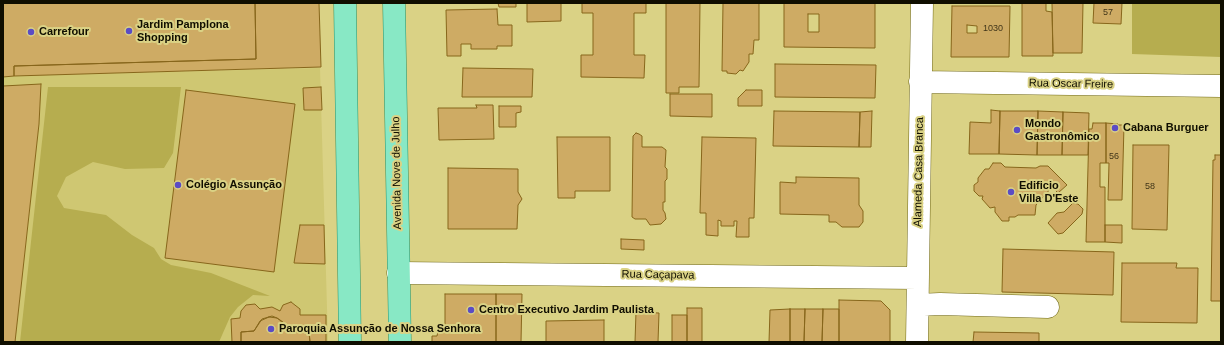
<!DOCTYPE html>
<meta charset="utf-8">
<style>
body{margin:0}
#map{position:relative;width:1224px;height:345px;overflow:hidden;background:#dad285;font-family:Arial,sans-serif}
canvas{display:block}
.frame{position:absolute;inset:0;border:4px solid #100e00;pointer-events:none}
</style>
<div id="map">
<canvas width="1224" height="345"></canvas>
<div class="frame"></div>
</div>
<script>
const g = document.querySelector('canvas').getContext('2d');
g.lineJoin = 'round';
function fillPath(path, color) {
  g.fillStyle = color;
  g.fill(path, 'evenodd');
}
function poly(rows) {
  const path = new Path2D();
  for (const r of rows) {
    path.moveTo(r[0], r[1]);
    for (let i = 2; i < r.length; i += 2) path.lineTo(r[i], r[i + 1]);
  }
  return path;
}
function trace(path, color, width, dash) {
  g.strokeStyle = color;
  g.lineWidth = width;
  g.lineCap = dash ? 'butt' : 'round';
  g.setLineDash(dash || []);
  g.stroke(path);
}
function drawText(font, color, halo, rows, align = 'center') {
  g.font = font + ' Arial,sans-serif';
  g.lineWidth = 4;
  g.setLineDash([]);
  g.textBaseline = 'middle';
  g.strokeStyle = halo;
  g.fillStyle = color;
  for (const [text, x, y, turn = 0] of rows) {
    g.save();
    g.translate(x, y);
    g.rotate((+turn || 0) * Math.PI / 180);
    g.textAlign = isNaN(turn) ? turn : align;
    if (halo) g.strokeText(text, 0, 0);
    g.fillText(text, 0, 0);
    g.restore();
  }
}
const built = poly([
 [320,68,328,342,3,342,3,76],
 [40,83,39,124,16,332,16,331]
]);
const green = poly([
 [1132,3,1221,3,1221,57,1132,54],
 [48,87,181,87,173,153,164,168,125,169,93,162,66,177,57,196,64,208,106,215,132,235,154,248,161,259,171,265,211,273,270,296,253,295,238,307,230,317,219,342,20,342]
]);
const building = poly([
 [3,3,255,3,256,59,14,66,14,76,3,77,3,3],
 [255,3,319,3,321,67,14,76,14,66,256,59,255,3],
 [498,3,516,3,516,7,499,7,498,3],
 [527,3,561,3,561,21,527,22,527,3],
 [582,3,646,3,646,13,634,13,634,55,645,55,644,78,581,77,581,55,593,55,593,13,582,13,582,3],
 [666,3,700,3,699,87,679,87,679,93,666,93,666,3],
 [723,3,759,3,759,40,754,40,753,54,749,54,749,62,743,71,740,70,736,74,727,73,727,71,722,71,723,3],
 [784,3,875,3,875,48,784,47,784,3],
 [1022,3,1046,3,1046,11,1052,12,1053,56,1022,56,1022,3],
 [1052,3,1083,3,1082,53,1053,53,1052,3],
 [1094,3,1122,3,1121,24,1093,23,1094,3],
 [952,6,1010,6,1009,57,951,57,952,6],
 [967,25,977,26,977,33,967,33,967,25],
 [497,9,498,25,512,25,512,46,497,46,497,49,471,49,471,44,461,44,461,56,447,56,446,10,497,9],
 [808,14,819,14,819,32,808,32,808,14],
 [775,64,876,65,875,98,775,97,775,64],
 [463,68,533,69,532,97,462,97,463,68],
 [41,84,39,124,15,342,3,342,3,86,41,84],
 [321,87,322,110,304,110,303,88,321,87],
 [186,90,295,104,274,272,165,258,186,90],
 [746,90,762,90,762,106,738,106,738,98,746,90],
 [670,94,712,94,712,117,670,116,670,94],
 [476,105,493,105,494,139,439,140,438,108,477,108,476,105],
 [499,106,521,106,521,112,516,113,516,127,499,127,499,106],
 [991,110,1000,111,999,154,969,154,970,122,991,123,991,110],
 [774,111,860,112,859,147,773,146,774,111],
 [872,111,871,147,859,147,860,112,872,111],
 [1000,111,1038,111,1037,155,999,154,1000,111],
 [1038,111,1063,112,1062,155,1037,155,1038,111],
 [1063,112,1089,113,1088,155,1062,155,1063,112],
 [1093,123,1106,123,1106,163,1100,163,1100,187,1105,187,1105,242,1086,242,1089,129,1092,129,1093,123],
 [1106,123,1118,124,1117,125,1124,125,1122,200,1108,200,1109,163,1106,163,1106,123],
 [636,133,639,134,642,136,642,147,662,147,666,150,665,167,667,169,667,179,665,181,665,202,663,202,663,210,665,213,666,219,661,224,650,225,646,219,635,219,632,217,633,136,636,133],
 [557,137,610,137,610,191,575,191,575,198,558,198,557,137],
 [702,137,756,138,754,218,749,218,749,237,736,237,737,221,734,221,734,226,721,226,721,221,718,220,718,236,706,235,706,213,700,213,702,137],
 [1133,145,1169,145,1167,230,1132,229,1133,145],
 [1215,155,1221,155,1221,301,1211,301,1213,160,1215,160,1215,155],
 [993,163,1001,163,1005,167,1036,168,1040,166,1048,166,1067,185,1058,193,1052,187,1036,205,1035,215,1018,215,1015,217,1009,217,1009,221,1002,221,995,212,995,207,990,208,982,199,983,196,979,196,974,191,974,185,978,182,978,178,985,169,989,169,993,163],
 [448,168,518,169,518,192,522,199,518,205,517,229,448,229,448,168],
 [796,177,859,178,859,205,863,211,863,222,859,227,842,227,836,222,829,222,829,215,780,214,780,182,796,183,796,177],
 [1073,203,1078,204,1083,209,1082,214,1063,233,1058,234,1048,223,1057,213,1064,212,1073,203],
 [300,225,324,225,325,264,294,263,300,225],
 [1105,225,1122,225,1122,243,1105,242,1105,225],
 [621,239,644,240,644,250,621,249,621,239],
 [1003,249,1114,252,1113,295,1002,292,1003,249],
 [1122,263,1177,263,1176,268,1198,268,1197,323,1121,322,1122,263],
 [445,294,496,294,496,342,432,342,432,336,437,336,438,331,440,331,440,326,445,326,445,294],
 [496,294,522,294,521,342,496,342,496,294],
 [839,300,881,301,890,310,890,342,839,342,839,300],
 [291,302,300,309,300,315,326,315,326,342,310,342,309,332,286,332,283,322,277,318,272,316,262,319,254,331,241,332,241,342,232,342,231,319,240,318,241,311,246,305,255,304,260,309,272,307,280,311,283,305,291,302],
 [687,308,702,308,702,342,687,342,687,308],
 [790,309,790,342,769,342,770,310,790,309],
 [790,309,805,309,804,342,790,342,790,309],
 [805,309,823,309,822,342,804,342,805,309],
 [823,309,839,309,839,342,822,342,823,309],
 [636,312,659,313,658,342,635,342,636,312],
 [672,315,687,315,687,342,672,342,672,315],
 [269,317,277,318,281,321,286,332,309,332,310,342,241,342,241,332,254,331,260,321,269,317],
 [604,320,604,342,546,342,546,321,604,320],
 [974,332,1039,333,1039,342,973,342,974,332]
]);
const minor = poly([
 [920,82,1221,86],
 [398,273,918,278],
 [918,305,940,304,1048,307],
 [917,342,922,3]
]);
const major = poly([
 [345,3,350,342],
 [394,3,400,342]
]);
const markers = [
 [129,31,4,"#5b4cc4"],
 [31,32,4,"#5b4cc4"],
 [1115,128,4,"#5b4cc4"],
 [1017,130,4,"#5b4cc4"],
 [178,185,4,"#5b4cc4"],
 [1011,192,4,"#5b4cc4"],
 [471,310,4,"#5b4cc4"],
 [271,329,4,"#5b4cc4"]
];
const numberNames = [
 ["57",1108,13],
 ["1030",993,29],
 ["56",1114,157],
 ["58",1150,187]
];
const poiNames = [
 ["Jardim Pamplona",137,25],
 ["Shopping",137,38],
 ["Carrefour",39,32],
 ["Mondo",1025,124],
 ["Gastronômico",1025,137],
 ["Cabana Burguer",1123,128],
 ["Colégio Assunção",186,185],
 ["Edificio",1019,186],
 ["Villa D'Este",1019,199],
 ["Centro Executivo Jardim Paulista",479,310],
 ["Paroquia Assunção de Nossa Senhora",279,329]
];
const streetNames = [
 ["Rua Oscar Freire",1071,84,1],
 ["Alameda Casa Branca",919,172,-89],
 ["Avenida Nove de Julho",397,173,-91],
 ["Rua Caçapava",658,275,1]
];
fillPath(built, '#cfc772');
fillPath(green, '#b6ad4f');
fillPath(building, '#ceab64');
trace(building, '#87661b', 1);
trace(minor, '#706817', 23);
trace(major, '#2b9167', 23);
trace(minor, '#fff', 22);
trace(major, '#88e8c5', 22);
for (const [x, y, r, color] of markers) {
  const dot = new Path2D();
  dot.arc(x, y, r, 0, 2 * Math.PI);
  g.fillStyle = color;
  g.fill(dot);
  trace(dot, '#dad285', 1.5);
}
drawText('9px', '#403519', null, numberNames);
drawText('bold 11px', '#100e00', '#dad285', poiNames, 'left');
drawText('11px', '#100e00', '#dad285', streetNames);
</script>
